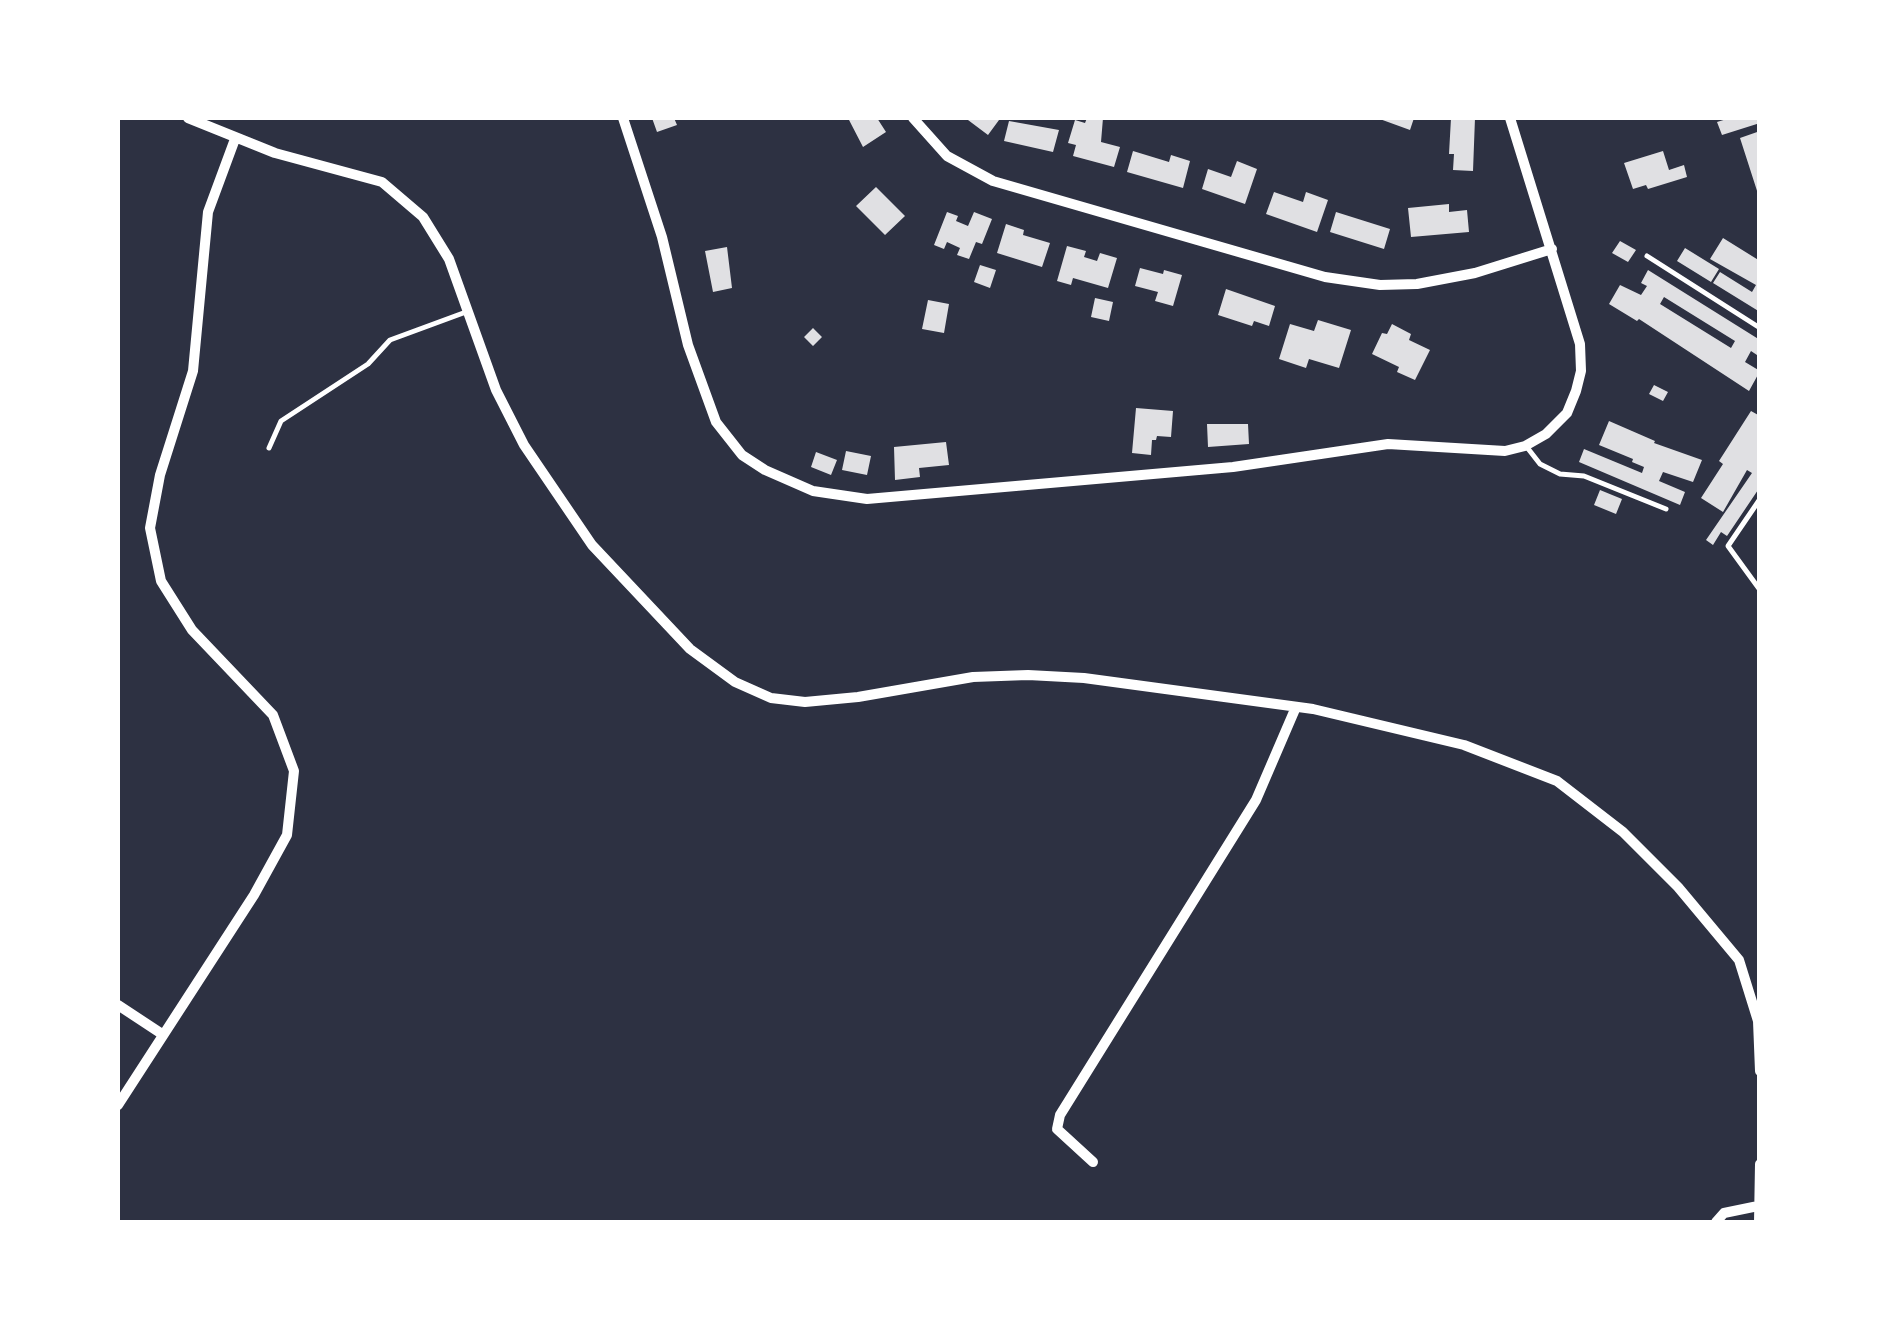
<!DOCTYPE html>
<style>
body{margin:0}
#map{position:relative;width:1877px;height:1340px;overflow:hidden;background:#2d3142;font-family:"Exo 2",sans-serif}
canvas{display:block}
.frame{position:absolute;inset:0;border:120px solid #fff;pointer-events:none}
</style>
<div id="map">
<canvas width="1877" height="1340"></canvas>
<div class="frame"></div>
</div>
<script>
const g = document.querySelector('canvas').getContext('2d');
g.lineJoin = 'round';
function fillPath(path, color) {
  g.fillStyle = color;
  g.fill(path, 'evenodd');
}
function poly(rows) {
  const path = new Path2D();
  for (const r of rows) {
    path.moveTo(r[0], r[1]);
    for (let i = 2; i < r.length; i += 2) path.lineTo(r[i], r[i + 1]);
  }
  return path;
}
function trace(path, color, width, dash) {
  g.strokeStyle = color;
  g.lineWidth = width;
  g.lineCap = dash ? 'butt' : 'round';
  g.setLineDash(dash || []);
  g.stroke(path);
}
const building = poly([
 [652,118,674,118,677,125,657,132],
 [848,118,877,118,886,132,863,147],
 [970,118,995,118,999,120,988,135,968,120],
 [1087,118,1103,118,1101,142,1120,147,1114,167,1073,156,1076,145,1068,143,1075,120,1085,123],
 [1377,118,1414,118,1410,130],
 [1451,118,1475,118,1473,171,1453,170,1454,154,1449,154],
 [1730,118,1760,118,1760,123,1722,135,1717,122],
 [1009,121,1059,130,1053,152,1004,141],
 [1760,131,1760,197,1759,197,1740,138],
 [1133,151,1169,162,1171,155,1190,161,1183,188,1127,172],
 [1663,151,1669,170,1684,165,1687,177,1648,189,1646,185,1633,189,1624,163],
 [1237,161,1257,169,1245,204,1202,189,1208,169,1231,177],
 [876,187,905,216,885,235,856,206],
 [1274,192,1303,202,1306,192,1328,200,1317,232,1266,214],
 [1449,204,1449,212,1467,210,1469,232,1411,237,1408,208],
 [947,212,958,216,956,221,968,226,974,212,992,219,982,244,976,242,969,259,957,255,960,248,947,242,944,249,934,245],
 [1336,212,1390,229,1384,249,1330,232],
 [1006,224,1024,230,1023,235,1050,243,1042,267,997,253],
 [1723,238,1760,261,1760,312,1713,283,1720,272,1752,292,1756,285,1710,259],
 [1620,241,1636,250,1628,262,1612,253],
 [1067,246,1086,251,1084,257,1097,261,1100,253,1117,258,1108,288,1073,278,1071,285,1057,281],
 [727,247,732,288,713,292,705,251],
 [1685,248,1719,269,1711,282,1677,261],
 [980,265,996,270,990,288,974,282],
 [1140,268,1163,274,1164,270,1182,275,1173,306,1155,301,1158,292,1135,286],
 [1648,270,1760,340,1760,357,1751,351,1745,362,1760,371,1749,391,1639,319,1637,321,1609,304,1620,285,1641,295,1647,286,1641,283],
 [1664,297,1735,341,1731,348,1660,304],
 [1226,289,1275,306,1269,326,1254,321,1252,326,1218,315],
 [1095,298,1113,302,1109,321,1091,317],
 [928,300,949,304,944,333,922,329],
 [1318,320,1351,330,1339,368,1309,359,1306,368,1279,359,1290,324,1314,331],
 [1392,324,1411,334,1409,340,1430,350,1415,380,1397,372,1399,367,1372,354,1382,333,1387,334],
 [813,328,822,337,813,346,804,337],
 [1654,385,1668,392,1663,401,1649,394],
 [1136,408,1173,411,1171,437,1157,436,1156,440,1152,440,1151,455,1132,453],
 [1751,411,1760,416,1760,487,1727,536,1721,532,1713,545,1706,540,1752,473,1747,470,1723,512,1701,498,1723,464,1719,461],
 [1609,421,1655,441,1654,443,1702,460,1693,482,1663,472,1659,481,1685,492,1680,505,1579,462,1584,449,1642,473,1644,467,1632,462,1633,459,1599,445],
 [1207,424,1248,424,1249,444,1208,447],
 [946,442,949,465,919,468,920,477,895,480,894,447],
 [846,451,871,456,867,475,842,470],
 [816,452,837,460,831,475,811,467],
 [1600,490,1622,499,1616,514,1594,505]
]);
const service = poly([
 [1647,256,1760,328],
 [1526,446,1540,464,1560,474,1584,476,1666,509],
 [269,448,281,421,368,364,390,340,466,312],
 [1760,499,1728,546,1760,590]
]);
const minor = poly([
 [188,118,275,153,382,182,423,217,449,259,496,390,524,445,592,545,690,649,735,682,771,698,805,702,858,697,973,677,1028,675,1084,678,1313,709,1464,745,1557,781,1623,832,1678,887,1739,960,1758,1021,1760,1071],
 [623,118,662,237,688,345,716,422,742,455,765,470,813,491,867,499,1233,467,1388,444,1505,451,1525,446,1546,434,1567,413,1576,391,1581,371,1580,344,1510,118],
 [913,118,947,156,993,181,1325,277,1380,285,1417,284,1475,273,1552,249],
 [118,1005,162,1034],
 [118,1105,254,895,287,835,294,771,273,715,192,630,161,581,150,528,160,475,193,371,208,212,235,139],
 [1093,1162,1057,1129,1060,1115,1256,800,1296,707],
 [1716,1222,1724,1213,1758,1206],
 [1759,1222,1760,1164]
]);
fillPath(building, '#e0e0e3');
trace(service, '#fff', 5);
trace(minor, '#fff', 10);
</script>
